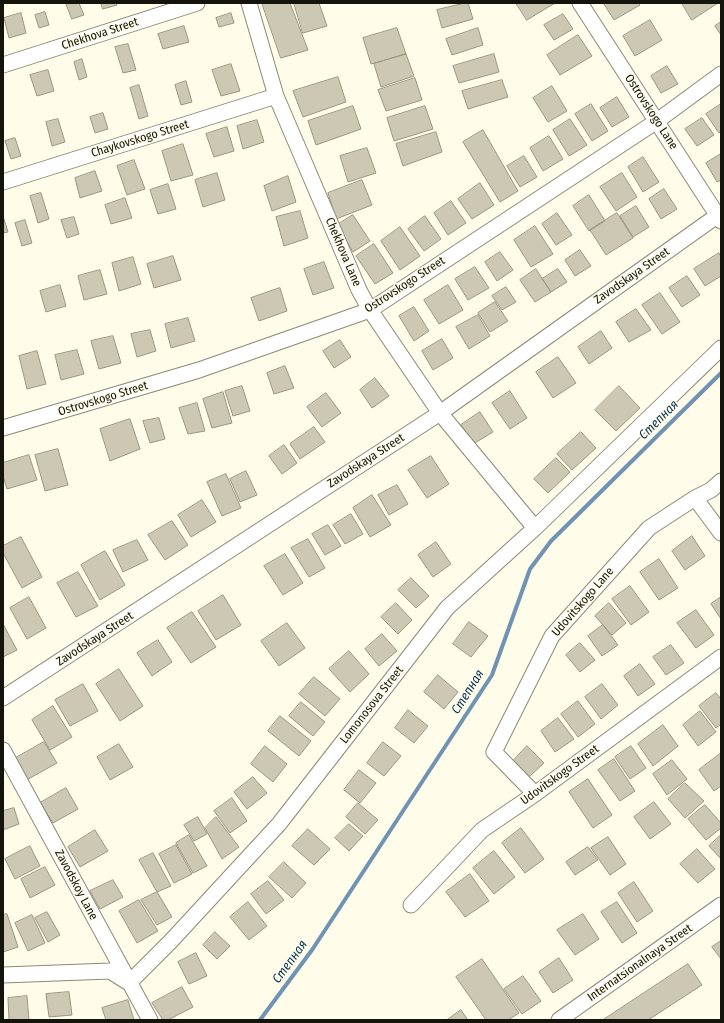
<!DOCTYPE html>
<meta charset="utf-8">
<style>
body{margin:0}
#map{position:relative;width:724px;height:1023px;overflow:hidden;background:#fffcea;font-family:"Fira Sans Condensed",sans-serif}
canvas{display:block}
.frame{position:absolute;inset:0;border:4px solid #15140c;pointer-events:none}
</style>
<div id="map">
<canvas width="724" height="1023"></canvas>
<div class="frame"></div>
</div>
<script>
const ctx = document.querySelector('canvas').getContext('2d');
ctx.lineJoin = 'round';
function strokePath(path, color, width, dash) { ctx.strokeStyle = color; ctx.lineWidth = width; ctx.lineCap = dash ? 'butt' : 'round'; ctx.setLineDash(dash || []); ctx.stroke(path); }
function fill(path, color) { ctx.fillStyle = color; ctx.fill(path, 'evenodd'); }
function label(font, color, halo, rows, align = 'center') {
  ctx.font = font + ' "Fira Sans Condensed",sans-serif'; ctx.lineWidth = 3; ctx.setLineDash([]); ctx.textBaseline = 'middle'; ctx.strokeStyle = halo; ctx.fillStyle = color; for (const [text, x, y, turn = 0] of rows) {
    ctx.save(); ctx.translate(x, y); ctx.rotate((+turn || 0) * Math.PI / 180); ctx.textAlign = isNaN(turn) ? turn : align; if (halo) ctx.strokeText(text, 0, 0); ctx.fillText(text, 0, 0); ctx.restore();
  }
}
strokePath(new Path2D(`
 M260,1020L312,950L492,675L530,569L551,541L721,373`), '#7193b3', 4);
const building = new Path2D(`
 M66,3H79L84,15L72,19Z
 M101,3H116L117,5L103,9Z
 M262,3H290L308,50L281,58Z
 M294,3H319L327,26L303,33Z
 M465,3H468L473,19L442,28L437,10Z
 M516,3H555L527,20Z
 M605,3H638L640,5L614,20L604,4Z
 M682,3H718L692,20Z
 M45,12L49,25L39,28L35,15Z
 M21,13L26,33L9,38L4,18Z
 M231,13L234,23L219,27L216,18Z
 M563,14L573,29L554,40L544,25Z
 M650,20L662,40L635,56L623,36Z
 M721,22V35L715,26Z
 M184,26L189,42L163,49L158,34Z
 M397,28L406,54L371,64L363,38Z
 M478,28L483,45L452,55L446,39Z
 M578,35L592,56L560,75L547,55Z
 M128,44L136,70L123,73L115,47Z
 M406,54L414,76L381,87L374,64Z
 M494,54L499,72L459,83L453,66Z
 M82,59L87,77L79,80L74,62Z
 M231,64L240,91L221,96L212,70Z
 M667,66L678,84L661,93L651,76Z
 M48,70L54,91L37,96L30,75Z
 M338,77L346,102L303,117L293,91Z
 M415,78L422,100L386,111L378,90Z
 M502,80L508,97L468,109L462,91Z
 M186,81L192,102L181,105L175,85Z
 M139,85L148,116L139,119L130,88Z
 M552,86L567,111L548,122L533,98Z
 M617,97L629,117L612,127L600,108Z
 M591,104L608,131L592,141L575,114Z
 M721,104V131L719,133L706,114Z
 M353,106L361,129L316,145L308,121Z
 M425,106L433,129L394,141L387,118Z
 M103,113L108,129L95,133L90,117Z
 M702,118L714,135L697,146L685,129Z
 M58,119L65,142L52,146L46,122Z
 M570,119L587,145L569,156L553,130Z
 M257,120L264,142L243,149L237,126Z
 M227,127L234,151L214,157L206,134Z
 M483,130L518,191L500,202L463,142Z
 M436,132L442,152L403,166L396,144Z
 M549,136L563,159L543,171L530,148Z
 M15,138L21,156L11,159L5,141Z
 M183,144L193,175L171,181L162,151Z
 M367,148L376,173L348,182L340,156Z
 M721,154V180L717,182L706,163Z
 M524,156L537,177L520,187L507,166Z
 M643,157L659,182L643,192L628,167Z
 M134,160L145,189L127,195L117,166Z
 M95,171L102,191L80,198L75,178Z
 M217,173L225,200L203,207L195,180Z
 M622,173L637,197L616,211L600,187Z
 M288,176L296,202L272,211L264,186Z
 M362,180L372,205L336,219L328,193Z
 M480,183L494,205L472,219L458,199Z
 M168,184L176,209L158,214L150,190Z
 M664,189L677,209L661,219L649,199Z
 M41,193L49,219L38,223L30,196Z
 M589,195L605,221L589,231L573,206Z
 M125,198L132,218L111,224L105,205Z
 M451,201L466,223L448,235L434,213Z
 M636,206L649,227L633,237L620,216Z
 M300,211L308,238L284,246L276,217Z
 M557,213L572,235L556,245L542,224Z
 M617,213L633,238L606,255L590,230Z
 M353,215L370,241L353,252L337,225Z
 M3,216L8,232L3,233Z
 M425,216L441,239L424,251L408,229Z
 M74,217L79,234L67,238L61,220Z
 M25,220L32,243L22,246L15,223Z
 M535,226L553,254L531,267L514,240Z
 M400,227L420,256L400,270L381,241Z
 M374,244L393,273L375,284L356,256Z
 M580,250L591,266L575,276L565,260Z
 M500,252L513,270L497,281L485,262Z
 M719,253L721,257V276L705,286L694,269Z
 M173,256L181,280L154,288L147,264Z
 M133,257L141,284L119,291L112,263Z
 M324,262L334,288L313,295L304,269Z
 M475,267L489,288L468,300L455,279Z
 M536,269L551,292L535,302L520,280Z
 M558,269L567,282L551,292L542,279Z
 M100,270L107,294L84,300L78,276Z
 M687,276L700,295L682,307L669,288Z
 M60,285L66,306L46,312L40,291Z
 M448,285L463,310L439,324L424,300Z
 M506,287L516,302L502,310L492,296Z
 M280,288L287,311L259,321L251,298Z
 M660,293L680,322L662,334L642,305Z
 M495,302L508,321L490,332L478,313Z
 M414,307L429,331L414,341L399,316Z
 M636,309L651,330L629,342L616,322Z
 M478,315L490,336L469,349L456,327Z
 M188,318L195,341L171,348L165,324Z
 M150,330L156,351L137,357L131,334Z
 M601,331L612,348L589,364L578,347Z
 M113,336L121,363L99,369L91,341Z
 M442,339L453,358L433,370L422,351Z
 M340,340L351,357L334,368L323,351Z
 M77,350L84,374L61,380L55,355Z
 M37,351L46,384L27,389L19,356Z
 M558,357L576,383L553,398L536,372Z
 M285,366L294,388L274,394L267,373Z
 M375,378L389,396L372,408L360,390Z
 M242,386L250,411L233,416L225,391Z
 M619,386L640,408L616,431L595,410Z
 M510,391L527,418L510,429L492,403Z
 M223,392L232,423L212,428L203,399Z
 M326,393L341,413L322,427L307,407Z
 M197,403L205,431L188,434L179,408Z
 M480,412L493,432L473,444L461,425Z
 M159,418L165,439L150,443L143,421Z
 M130,419L140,449L110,461L100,429Z
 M314,427L325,442L300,459L290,444Z
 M581,432L596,448L572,470L557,454Z
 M284,445L297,463L282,474L269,456Z
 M58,449L68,485L45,491L35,455Z
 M29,455L37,480L7,489L3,476V463Z
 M431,456L449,484L427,498L408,470Z
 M556,458L570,472L548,493L534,479Z
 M246,471L257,495L240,502L230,479Z
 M226,474L241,508L222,516L207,482Z
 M397,485L408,504L389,515L378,495Z
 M372,495L391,525L370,537L353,508Z
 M202,500L216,522L191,537L178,515Z
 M351,514L363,534L345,544L333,525Z
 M172,521L188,545L165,560L148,535Z
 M328,525L341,546L325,555L312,534Z
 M692,536L705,556L685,570L672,551Z
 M21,537L42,577L22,588L3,553V546Z
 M308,539L325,568L309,577L291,548Z
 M137,540L148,560L123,572L113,550Z
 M436,542L451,564L433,577L418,555Z
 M105,551L125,585L100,600L81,565Z
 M285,554L303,583L283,595L264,566Z
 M659,559L678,588L659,600L640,572Z
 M78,572L98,606L76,617L57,583Z
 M411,578L429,596L416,608L398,590Z
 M630,586L649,612L631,625L612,599Z
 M223,595L241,625L216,640L198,611Z
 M29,597L46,628L27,639L10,608Z
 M721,597V619L711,604Z
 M396,603L412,620L398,634L381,617Z
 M609,603L626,623L612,635L595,616Z
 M696,610L714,635L696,648L677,623Z
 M192,612L216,647L191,663L167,628Z
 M469,622L488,636L471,657L453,644Z
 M287,623L305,648L279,666L261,641Z
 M3,624L17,650L3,657Z
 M603,625L618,645L602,656L588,636Z
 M382,634L397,651L379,666L365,649Z
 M158,640L172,662L152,676L137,653Z
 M580,643L595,660L580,672L566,655Z
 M671,645L684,663L666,675L653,657Z
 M349,651L369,674L350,692L329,669Z
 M640,664L655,684L638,696L624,676Z
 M119,669L143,706L120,721L96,684Z
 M438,675L458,692L444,709L424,692Z
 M314,677L340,699L325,716L299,694Z
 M83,684L98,711L70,726L55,700Z
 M602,684L618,705L601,719L585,697Z
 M716,693L721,699V724L716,728L699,706Z
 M578,701L595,724L578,737L561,714Z
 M301,702L325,722L313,736L289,716Z
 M53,706L72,737L50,750L32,720Z
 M408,710L428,726L414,743L395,728Z
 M700,711L716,732L698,746L683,725Z
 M280,716L311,741L299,756L268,731Z
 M558,718L574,739L555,752L541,731Z
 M663,725L678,746L653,766L638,744Z
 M44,742L57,763L23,782L12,760Z
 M383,742L401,756L384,776L367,763Z
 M119,744L133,767L110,780L97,757Z
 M265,746L287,764L273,782L251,764Z
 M527,746L544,763L529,777L513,761Z
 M631,746L646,768L630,779L615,757Z
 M721,753V786L714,791L699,770Z
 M614,759L635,791L620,801L598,770Z
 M672,760L687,779L667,795L653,774Z
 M359,770L376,783L360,803L344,790Z
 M253,777L267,793L247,809L234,792Z
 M588,779L612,815L593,828L569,792Z
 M685,783L704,801L685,818L668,799Z
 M66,788L78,809L53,823L40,803Z
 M232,798L247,821L230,833L214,811Z
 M654,802L671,824L650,839L634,817Z
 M358,803L378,820L365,834L346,817Z
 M705,805L721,823V828L706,840L688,819Z
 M14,808L19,824L3,830V811Z
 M198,817L207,834L194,841L184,825Z
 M216,817L239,847L222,859L205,828Z
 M349,824L363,836L349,851L335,838Z
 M521,828L544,859L525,873L502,843Z
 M308,829L330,849L314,865L292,846Z
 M95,830L108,851L80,867L68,847Z
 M189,835L207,866L193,873L176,843Z
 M721,835V859L709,846Z
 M608,837L626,864L610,875L591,848Z
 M176,845L192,874L174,883L159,854Z
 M30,846L40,866L15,879L5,859Z
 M588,847L598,860L575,875L566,862Z
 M697,849L715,869L698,883L680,864Z
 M494,851L515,877L494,894L473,868Z
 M153,853L171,886L157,892L139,860Z
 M284,862L306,883L292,898L269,877Z
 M45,867L55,885L30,898L21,879Z
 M470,874L489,901L465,917L446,892Z
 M113,880L123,897L100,909L90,891Z
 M268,881L284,900L266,914L251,894Z
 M634,882L653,911L637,922L618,893Z
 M157,892L172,917L157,925L141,900Z
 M139,900L158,931L137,943L119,911Z
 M248,902L267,926L249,940L230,917Z
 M617,902L637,933L622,943L601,912Z
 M47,912L60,935L48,942L35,918Z
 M7,914L18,947L3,952V915Z
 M583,914L599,939L575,955L557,930Z
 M32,915L45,943L28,951L15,923Z
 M215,932L230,946L217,959L203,945Z
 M721,941V959L712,947Z
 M196,953L207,976L189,984L178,962Z
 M559,958L573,980L553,993L539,972Z
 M482,959L519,1013L508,1020H486L456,977Z
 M688,964L702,985L648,1020H603Z
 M523,976L541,1001L522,1014L504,989Z
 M182,987L193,1007L168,1020H163L152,1003Z
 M69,992L72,1015L49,1017L46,994Z
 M27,996L29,1020H9L8,998Z
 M128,1000L134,1020H106L102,1008Z
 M461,1010L468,1020H447Z`);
fill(building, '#ccc8b3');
strokePath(building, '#999681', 1);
const minor = new Path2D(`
 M249,3L276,96L359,290L370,310L440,413L535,528
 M580,3L721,221
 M3,65L197,3
 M3,182L276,96
 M3,428L199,370L370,310L657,121L721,74
 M695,498L721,533
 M3,698L440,413L721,213
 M3,750L150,1020
 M535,794L494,752L552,636L649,528L695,498L711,490L721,481
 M411,905L482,830L535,794L721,657
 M3,975L110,971L129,983L171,941L279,824L447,608L535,528L721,348
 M559,1020L721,905`);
strokePath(minor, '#8d8975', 17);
strokePath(minor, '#fff', 15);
label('12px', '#15140c', '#fffcea', [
 ["Chekhova Street",100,34,-18],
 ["Ostrovskogo Lane",651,112,57],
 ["Chaykovskogo Street",140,139,-17],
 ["Chekhova Lane",343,252,67],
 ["Zavodskaya Street",632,276,-35],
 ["Ostrovskogo Street",405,285,-33],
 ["Ostrovskogo Street",103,399,-17],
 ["Zavodskaya Street",366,461,-33],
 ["Udovitskogo Lane",583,602,-49],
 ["Zavodskaya Street",95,639,-33],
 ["Lomonosova Street",372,705,-52],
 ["Udovitskogo Street",560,775,-36],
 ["Zavodskoy Lane",76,885,62],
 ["Internatsionalnaya Street",640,963,-35]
]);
label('italic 13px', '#043258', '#fffcea', [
 ["Степная",659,420,-45],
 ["Степная",468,692,-58],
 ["Степная",290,962,-54]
]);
</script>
